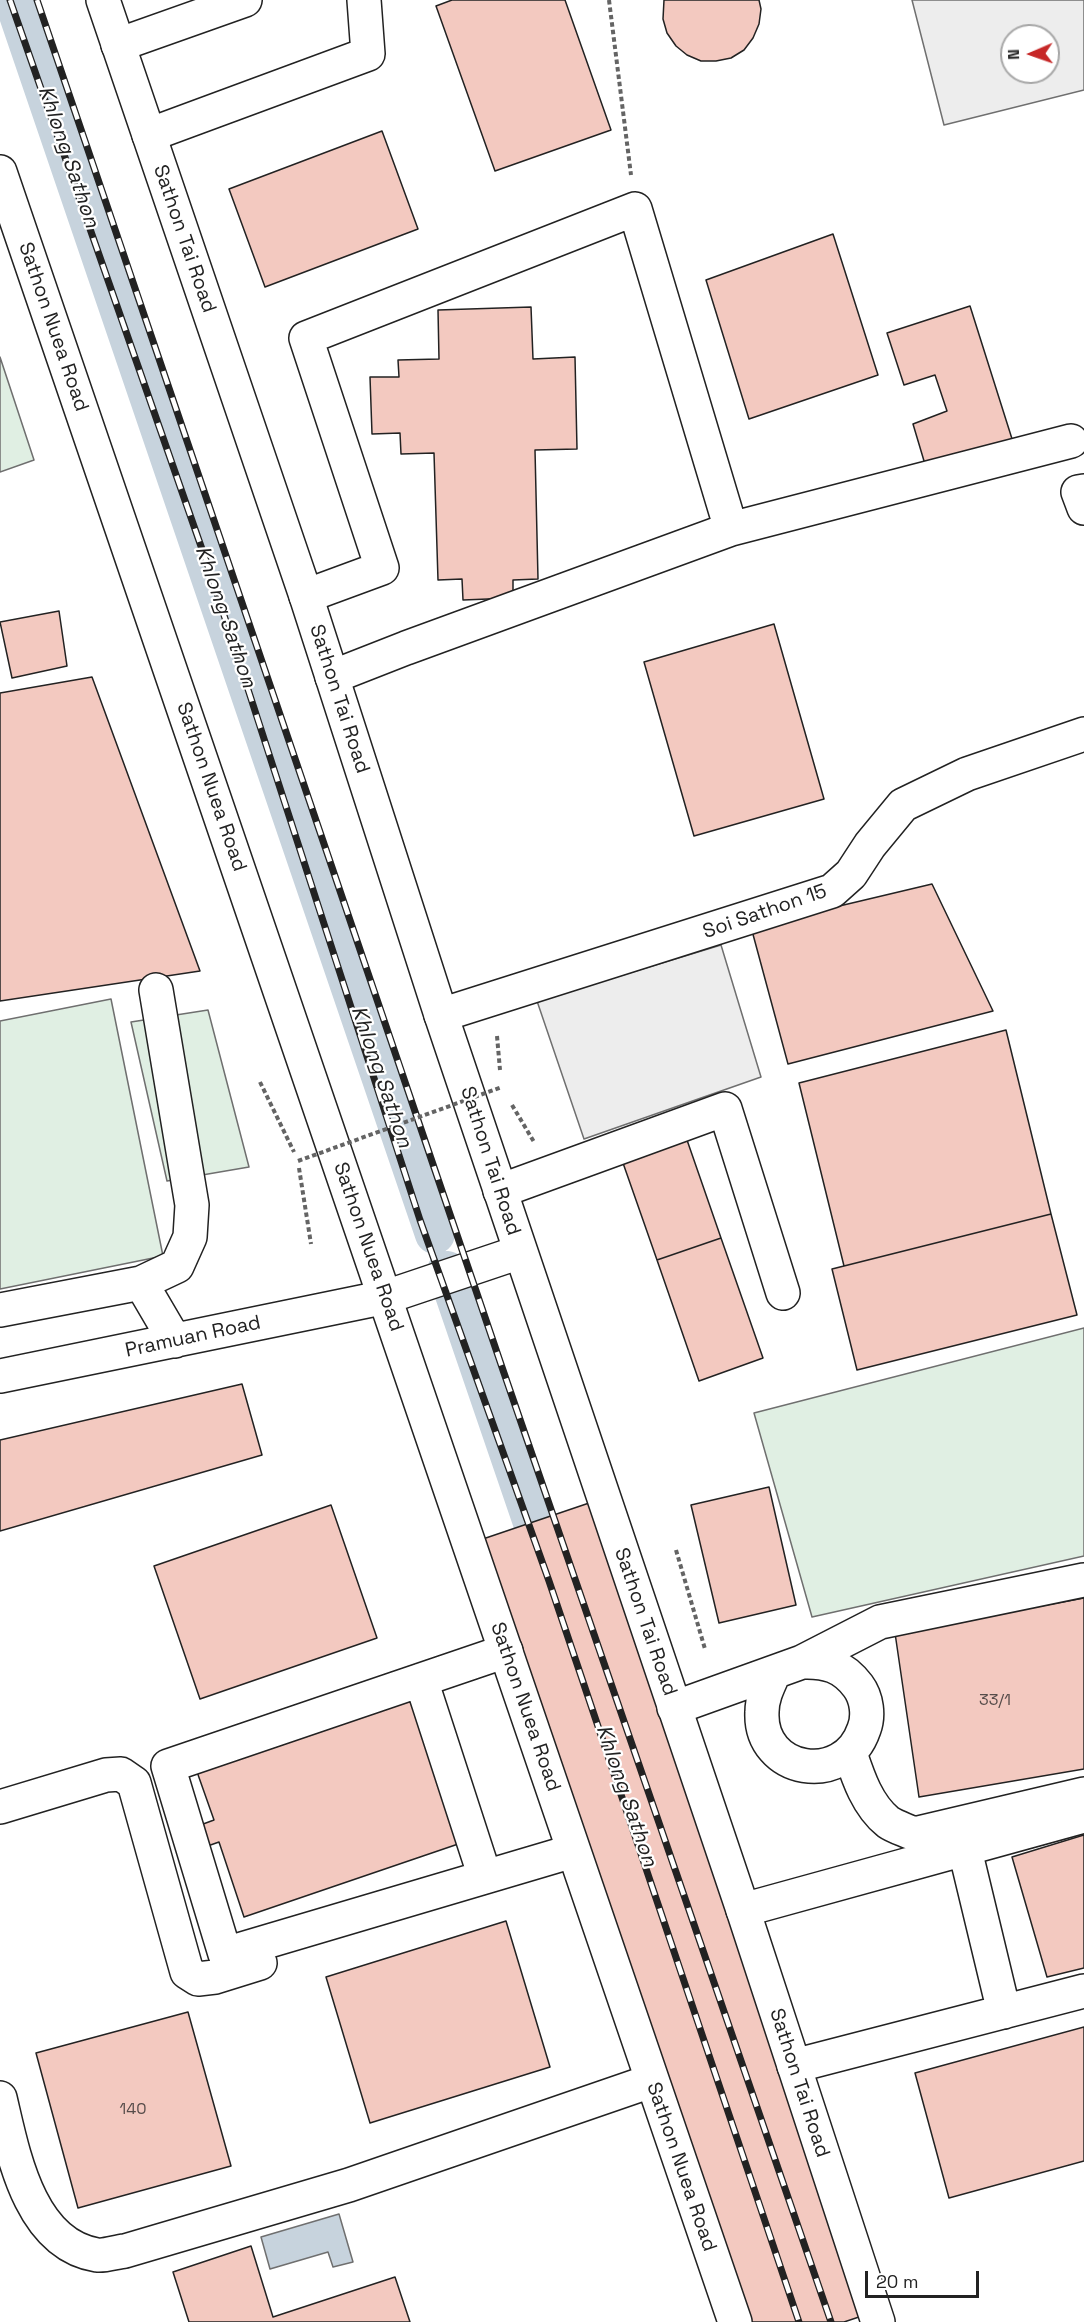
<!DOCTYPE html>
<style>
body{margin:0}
#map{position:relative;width:1084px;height:2322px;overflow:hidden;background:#fff;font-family:"Space Grotesk",sans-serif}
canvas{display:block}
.north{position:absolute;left:1000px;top:24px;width:60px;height:60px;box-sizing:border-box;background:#fff;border:2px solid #a7a7a7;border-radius:50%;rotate:268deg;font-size:16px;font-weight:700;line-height:24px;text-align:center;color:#222}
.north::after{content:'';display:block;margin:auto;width:21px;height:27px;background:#c62828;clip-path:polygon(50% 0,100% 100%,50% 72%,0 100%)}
.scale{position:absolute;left:865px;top:2271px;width:114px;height:27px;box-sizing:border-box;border:3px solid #222;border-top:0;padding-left:8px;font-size:18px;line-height:21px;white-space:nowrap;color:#222;-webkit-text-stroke:4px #fff;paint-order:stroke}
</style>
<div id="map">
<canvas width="1084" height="2322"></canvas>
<div class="north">N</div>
<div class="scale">20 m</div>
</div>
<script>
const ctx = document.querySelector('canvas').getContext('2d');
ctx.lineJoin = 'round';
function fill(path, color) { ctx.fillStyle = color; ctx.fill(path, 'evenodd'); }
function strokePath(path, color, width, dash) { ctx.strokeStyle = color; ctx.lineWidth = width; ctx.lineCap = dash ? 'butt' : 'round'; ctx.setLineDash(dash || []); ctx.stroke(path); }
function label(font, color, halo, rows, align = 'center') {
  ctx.font = font + ' "Space Grotesk",sans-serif'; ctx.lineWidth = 4.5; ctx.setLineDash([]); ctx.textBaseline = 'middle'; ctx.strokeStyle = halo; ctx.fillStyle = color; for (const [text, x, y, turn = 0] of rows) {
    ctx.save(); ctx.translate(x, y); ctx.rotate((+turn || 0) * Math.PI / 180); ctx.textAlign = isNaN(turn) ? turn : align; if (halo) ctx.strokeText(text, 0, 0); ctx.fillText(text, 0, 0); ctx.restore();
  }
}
const green = new Path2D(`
 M0,357L34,460L0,472Z
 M111,999L163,1256L0,1289V1021Z
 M208,1010L249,1167L167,1181L131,1022Z
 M1084,1328V1556L812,1617L754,1413Z`);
fill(green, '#e0efe3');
strokePath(green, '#6f6f6f', 1.5);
const parking = new Path2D(`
 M912,0H1084V90L944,125ZM1012,36H1048V72H1012Z
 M721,945L761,1077L584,1139L537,1001Z`);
fill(parking, '#ededed');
strokePath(parking, '#6f6f6f', 1.5);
const water = new Path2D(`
 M339,2214L353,2262L333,2267L328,2252L270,2269L261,2237Z`);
fill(water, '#c7d3dd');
strokePath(water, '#6f6f6f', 1.5);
strokePath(new Path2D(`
 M14,0L435,1234
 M447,1271L551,1575`), '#c7d3dd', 40);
const building = new Path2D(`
 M452,0H565L611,130L495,171L436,6Z
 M664,0H759L761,9L759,24L753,38L744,50L731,58L716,61H701L687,55L676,46L667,33L663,19Z
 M382,131L418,229L265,287L229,189Z
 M833,234L878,375L749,419L706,280Z
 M970,306L1013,442L927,471L913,424L947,411L935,375L904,385L887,333Z
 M531,307L533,359L575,357L577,449L535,450L538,579L513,580V598L463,600L462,579L438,580L434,453L401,454L400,433L372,434L370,377H399L398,360L439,359L438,310Z
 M59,611L67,666L12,678L0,622Z
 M774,624L824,799L694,836L644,662Z
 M92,677L200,971L0,1001V693Z
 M932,884L993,1011L788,1064L751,927Z
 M1006,1030L1051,1214L844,1266L799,1083Z
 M687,1140L721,1238L657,1260L623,1163Z
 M1051,1214L1077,1315L857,1370L832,1269Z
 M721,1238L763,1358L699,1381L657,1260Z
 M242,1384L262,1455L0,1531V1440Z
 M769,1487L796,1605L719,1623L691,1505Z
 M595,1501L871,2313L844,2322H745L474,1542Z
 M331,1505L377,1638L200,1699L154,1566Z
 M1084,1598V1769L919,1797L895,1633Z
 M417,1693L467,1841L244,1917L219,1842L202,1848L195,1827L214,1820L196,1769Z
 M1084,1835V1968L1047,1977L1012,1857Z
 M506,1921L550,2067L370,2123L326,1977Z
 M188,2012L231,2166L78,2208L36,2053Z
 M1084,2027V2161L949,2198L915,2073Z
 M251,2246L273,2317L395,2277L410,2322H189L173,2272Z`);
fill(building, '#f3c9c0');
strokePath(building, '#222', 1.5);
const minor = new Path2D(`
 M118,45L245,0
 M149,135L368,54L364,0
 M1084,491L1078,492L1084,508
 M306,596L382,568L306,338L635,209L731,529
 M332,677L406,648L731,529L1071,441
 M441,1015L832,891L851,874L870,845L903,805L967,774L1084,734
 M500,1191L725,1109L783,1293
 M141,1283L175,1341
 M0,1310L141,1283L177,1266L190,1237L192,1205L156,990
 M0,1376L386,1297
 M506,1651L168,1766L225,1954L573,1851
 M774,1673C768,1686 762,1698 762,1712C759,1773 844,1788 864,1729C869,1716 867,1698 858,1686C843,1666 826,1661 802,1662
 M421,1680L485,1877
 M674,1708L802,1662L880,1622L1084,1580
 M850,1753C858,1777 867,1805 888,1822C895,1827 906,1830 914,1834L1084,1794
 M0,1807L106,1775L121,1774L134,1783L187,1972L198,1979L215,1977L260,1963
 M965,1850L1004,2012
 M743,1910L1084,1816
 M794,2066L1084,1991
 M0,2098C13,2153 29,2244 97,2255C105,2256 116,2252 125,2251L349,2185L651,2081`);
const major = new Path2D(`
 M103,0L306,596L441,1015L743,1910L878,2322
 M0,172L735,2322
 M386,1297L520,1252`);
strokePath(minor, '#222', 36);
strokePath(major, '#222', 36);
strokePath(new Path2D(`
 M609,0L631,175
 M497,1036L500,1070
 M260,1082L294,1152
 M512,1105L534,1142
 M299,1168L311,1244
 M676,1550L705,1649`), '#646464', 4, [4.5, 3]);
strokePath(minor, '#fff', 33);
strokePath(major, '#fff', 33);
const rail = new Path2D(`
 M10,0L210,572L420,1220L549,1581L799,2322
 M37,0L504,1373L831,2322`);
strokePath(rail, '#222', 7);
strokePath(rail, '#fff', 4.5, [14]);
strokePath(new Path2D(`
 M298,1161L502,1087`), '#646464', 4, [4.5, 3]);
label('16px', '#564c4a', null, [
 ["33/1",995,1701],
 ["140",133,2110]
]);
label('20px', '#222', '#fff', [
 ["Sathon Tai Road",184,239,71],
 ["Sathon Nuea Road",53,327,71],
 ["Sathon Tai Road",339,699,72],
 ["Sathon Nuea Road",211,787,71],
 ["Soi Sathon 15",765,912,-19],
 ["Sathon Tai Road",490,1161,72],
 ["Sathon Nuea Road",368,1247,71],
 ["Pramuan Road",193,1337,-12],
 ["Sathon Tai Road",645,1622,71],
 ["Sathon Nuea Road",525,1707,71],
 ["Sathon Tai Road",799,2083,72],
 ["Sathon Nuea Road",681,2167,71]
]);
label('italic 21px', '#222', '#fff', [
 ["Khlong Sathon",68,157,71],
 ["Khlong Sathon",225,617,71],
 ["Khlong Sathon",381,1077,71],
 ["Khlong Sathon",626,1796,71]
]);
</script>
